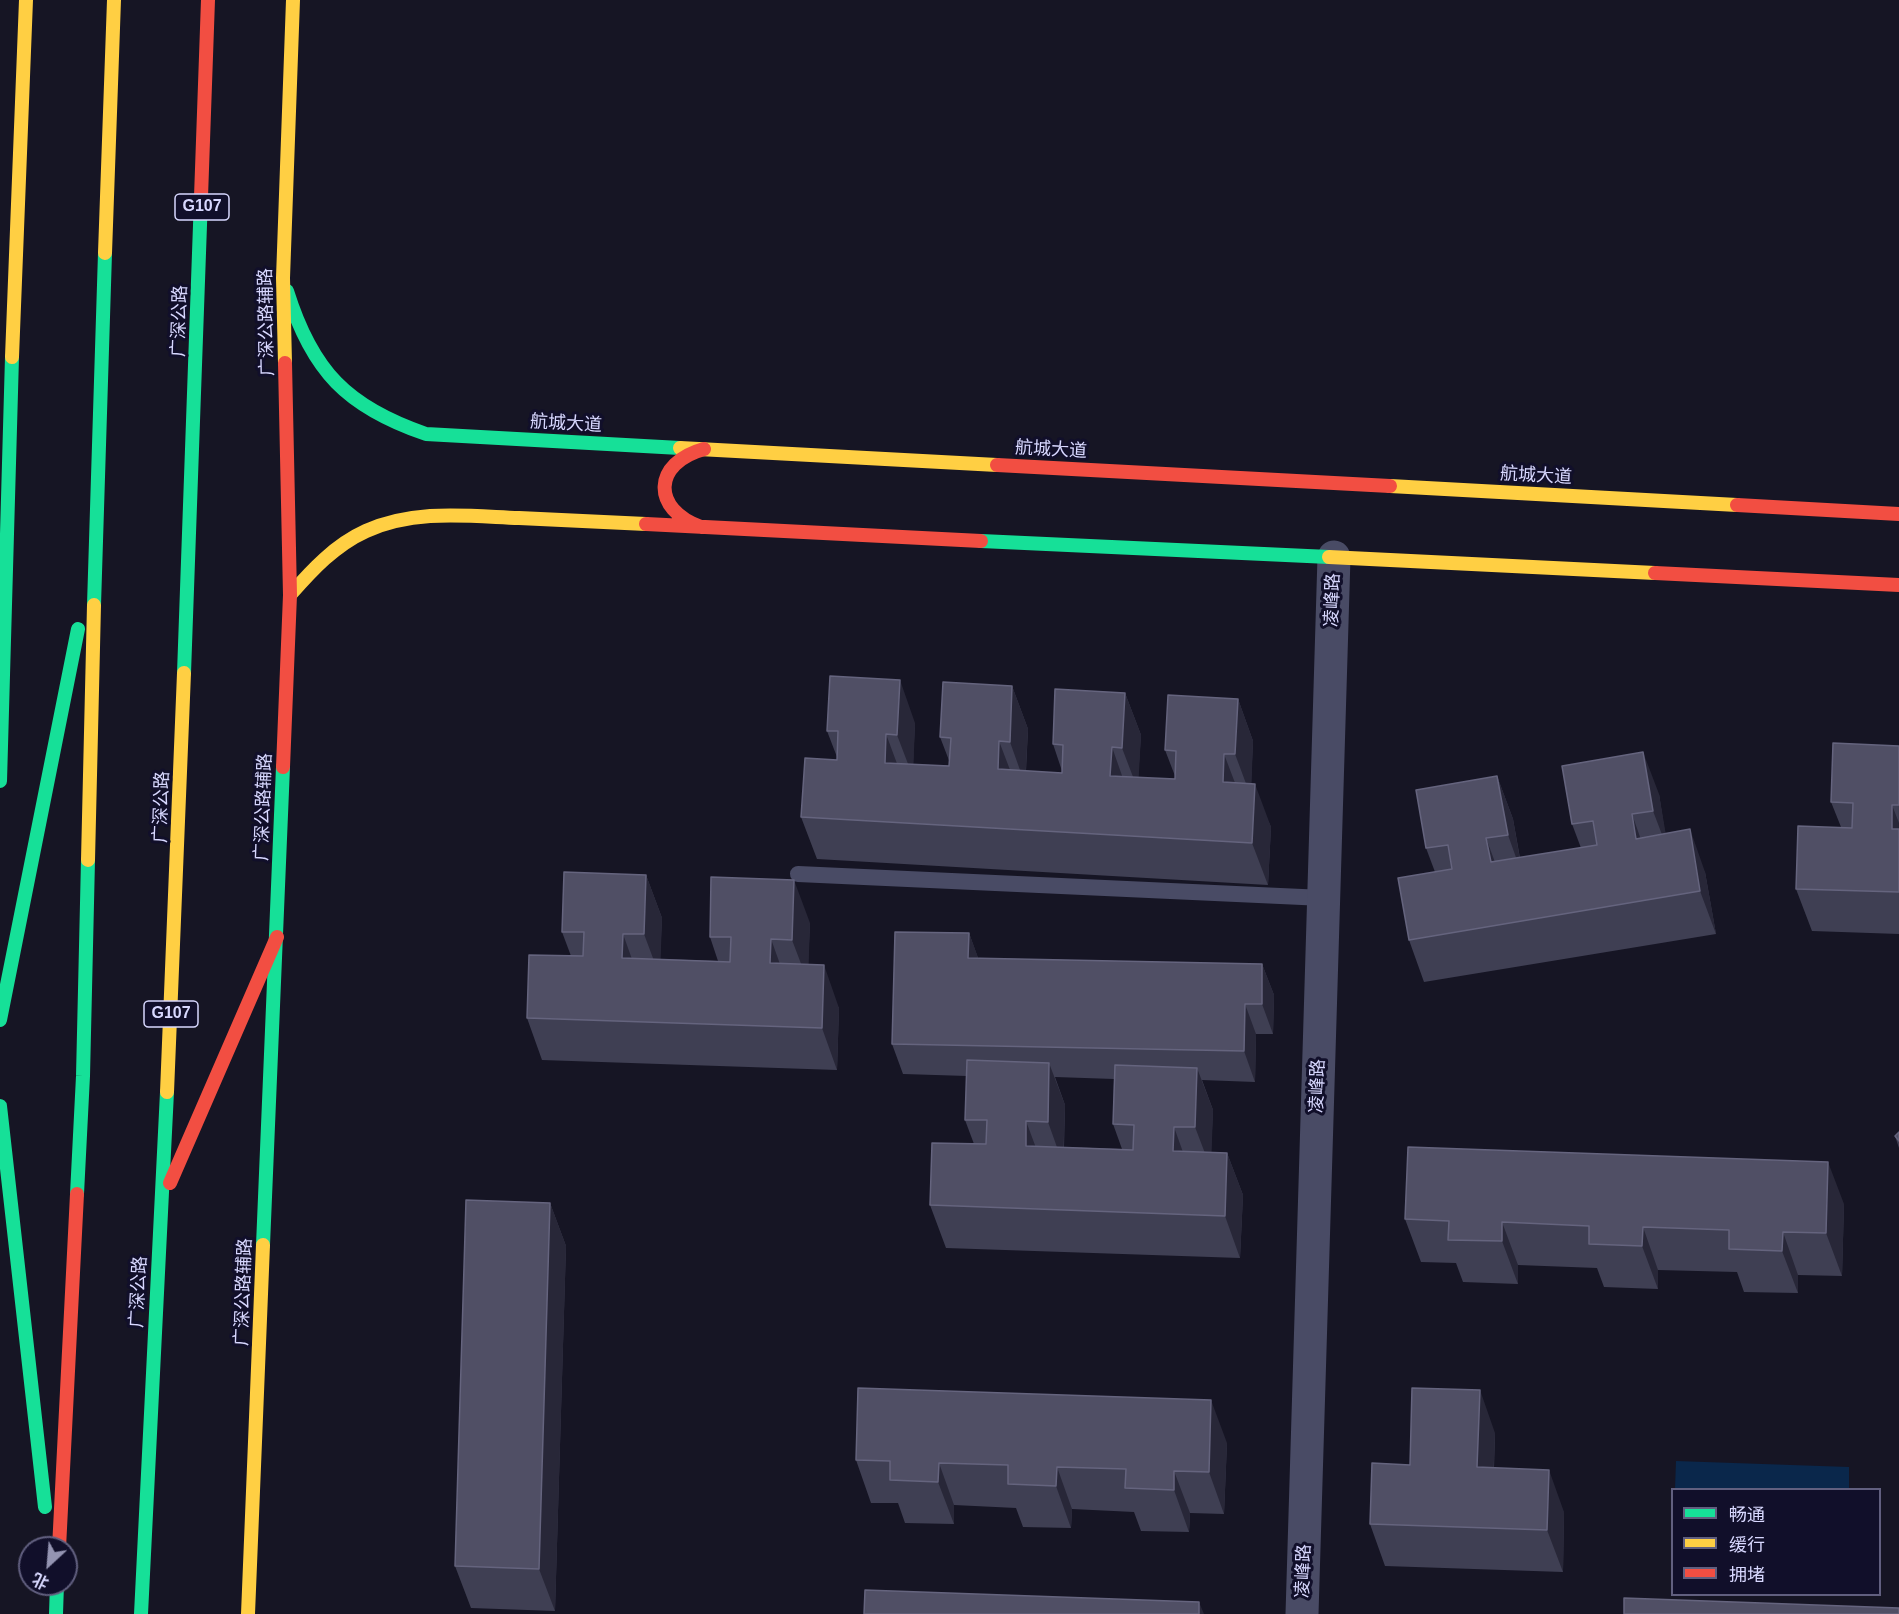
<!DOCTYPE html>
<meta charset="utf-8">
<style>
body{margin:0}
#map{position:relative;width:1899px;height:1614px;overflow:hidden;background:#161524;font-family:Helvetica,"Noto Sans SC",sans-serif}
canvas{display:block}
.legend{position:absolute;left:1671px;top:1488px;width:210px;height:108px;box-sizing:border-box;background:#110f2a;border:2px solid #615f7f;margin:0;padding:8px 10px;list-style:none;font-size:18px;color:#d8d8ff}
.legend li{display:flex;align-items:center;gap:12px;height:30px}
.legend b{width:30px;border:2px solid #615f7f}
.north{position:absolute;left:18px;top:1536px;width:60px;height:60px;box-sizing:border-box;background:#110f2a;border:2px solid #615f7f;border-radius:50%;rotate:206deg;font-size:16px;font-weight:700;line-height:24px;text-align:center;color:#d8d8ff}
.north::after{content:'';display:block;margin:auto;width:21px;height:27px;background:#9494b2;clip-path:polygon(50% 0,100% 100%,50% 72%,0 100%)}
</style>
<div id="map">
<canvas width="1899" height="1614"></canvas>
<ul class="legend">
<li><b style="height:8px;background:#16e098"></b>畅通</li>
<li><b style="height:8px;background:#ffcf43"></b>缓行</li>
<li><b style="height:8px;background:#f24e42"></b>拥堵</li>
</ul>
<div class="north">北</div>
</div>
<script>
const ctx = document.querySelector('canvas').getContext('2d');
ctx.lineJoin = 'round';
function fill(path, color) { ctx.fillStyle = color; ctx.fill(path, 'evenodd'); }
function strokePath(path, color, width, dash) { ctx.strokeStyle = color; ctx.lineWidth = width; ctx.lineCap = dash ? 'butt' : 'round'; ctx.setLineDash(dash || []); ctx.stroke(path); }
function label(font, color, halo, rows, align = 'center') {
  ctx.font = font + ' Helvetica,"Noto Sans SC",sans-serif'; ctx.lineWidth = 6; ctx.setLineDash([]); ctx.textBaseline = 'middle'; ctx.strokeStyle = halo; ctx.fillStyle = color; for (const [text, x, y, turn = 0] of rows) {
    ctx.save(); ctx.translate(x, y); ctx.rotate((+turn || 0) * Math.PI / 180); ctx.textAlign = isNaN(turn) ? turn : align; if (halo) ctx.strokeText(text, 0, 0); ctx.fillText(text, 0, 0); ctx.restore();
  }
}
fill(new Path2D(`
 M1676,1461L1849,1467V1489H1675Z`), '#0a274b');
strokePath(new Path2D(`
 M798,874L1324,898`), '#494b65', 16);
strokePath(new Path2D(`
 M1302,1614L1334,557`), '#494b65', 33);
strokePath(new Path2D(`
 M287,291C312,371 347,407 426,434L680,448
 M981,541L1329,557
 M94,605L105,253
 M184,673L201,197
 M0,781L12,357
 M0,1020L78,629
 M0,1106L45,1507
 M77,1194L83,1076L88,860
 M263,1245L283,767
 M56,1614L57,1584
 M141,1614L167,1092`), '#16e098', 14);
strokePath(new Path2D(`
 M105,253L114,0
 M12,357L26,0
 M285,363L283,278L293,0
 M680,448L997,465
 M1390,486L1737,505
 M1329,557L1655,573
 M290,595C312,570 335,545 366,531C415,509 467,516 519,518C561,520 604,522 646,524
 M88,860L94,605
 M167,1092L184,673
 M248,1614L263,1245`), '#ffcf43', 14);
strokePath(new Path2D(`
 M201,197L208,0
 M997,465L1390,486
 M1737,505L1899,514
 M646,524L981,541
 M701,527C651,509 653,463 704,449
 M1655,573L1899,585
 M283,767L290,595L285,363
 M170,1183L277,937
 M59,1548L77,1194`), '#f24e42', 14);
fill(new Path2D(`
 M1012,686L1028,729L1026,771L1062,773V771L1053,744L1125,693L1141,735L1138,778L1175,779V776L1165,750L1238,699L1253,741L1251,784L1271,827L1268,885L817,859L801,817L837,760V757L827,731L915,723L913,764L949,766L950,763L940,737Z
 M1899,746V934L1812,931L1796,889L1841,827L1831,802Z
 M1497,776L1513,819L1520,858L1581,848L1572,824L1659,794L1665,833L1705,872L1716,934L1424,982L1409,940L1435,872L1426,848Z
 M646,875L662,918L660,959L718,961L710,937L810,923L808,965L839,1008L837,1070L542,1060L527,1018L571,956L562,932Z
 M969,933L978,958L1262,964L1274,995L1273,1034H1256L1255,1082L1202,1080L1213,1110L1211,1152L1227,1153L1243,1195L1240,1258L946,1248L930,1205L974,1144L965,1120L967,1076L903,1074L892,1044ZM1055,1077L1114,1079L1113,1124L1122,1149L1064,1147L1065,1105Z
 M1899,1132V1148L1895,1136Z
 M550,1203L566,1246L555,1611L471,1608L455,1566Z
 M1844,1204L1842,1276L1798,1275V1293L1744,1292L1737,1272L1658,1270V1289L1604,1287L1597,1268L1518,1265V1284L1463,1282L1456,1263L1421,1262L1405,1219Z
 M1495,1433L1494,1468L1564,1512L1563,1572L1385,1566L1370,1524L1410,1465Z
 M1227,1443L1224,1514L1190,1513L1189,1532L1141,1531L1134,1512L1072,1509L1071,1528L1023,1527L1016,1508L954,1505V1524L905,1523L898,1503H871L856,1460Z`), '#3f3f53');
fill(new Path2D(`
 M900,680L915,723L913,777L897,735Z
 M1012,686L1028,729L1025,784L1010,742Z
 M1125,693L1141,735L1138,790L1122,748Z
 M1238,699L1253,741L1251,797L1235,754Z
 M886,734L902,777L885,763Z
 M999,741L1015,783L998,769Z
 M1112,747L1127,790L1110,776Z
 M1643,752L1659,794L1669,853L1653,811Z
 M1224,754L1240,796L1223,782Z
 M1497,776L1513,819L1523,877L1508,835Z
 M1255,784L1271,827L1268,885L1252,843Z
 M1892,805L1899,823V850L1892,829Z
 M1632,814L1647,857L1636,839Z
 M1690,829L1705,872L1716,934L1700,891Z
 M1486,838L1502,881L1491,862Z
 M646,875L662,918L660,977L644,934Z
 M794,880L810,923L808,982L792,940Z
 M969,933L980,963L968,958Z
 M623,934L638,976L622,958Z
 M771,939L786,981L770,963Z
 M1262,964L1274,995L1273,1034L1262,1004Z
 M824,965L839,1008L837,1070L822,1028Z
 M1245,1004L1256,1034L1255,1082L1244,1051Z
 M1049,1063L1065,1105L1063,1164L1048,1122Z
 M1197,1068L1213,1110L1211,1169L1195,1127Z
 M1026,1121L1042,1164L1026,1146Z
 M1174,1127L1189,1169L1173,1151Z
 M1227,1153L1243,1195L1240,1258L1225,1216Z
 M1828,1162L1844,1204L1842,1276L1826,1233Z
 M550,1203L566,1246L555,1611L539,1569Z
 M1502,1222L1518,1265V1284L1502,1241Z
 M1643,1227L1658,1270V1289L1642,1246Z
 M1783,1232L1798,1275V1293L1782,1251Z
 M1480,1390L1495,1433L1492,1510L1477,1467Z
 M1211,1400L1227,1443L1224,1514L1209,1472Z
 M939,1463L954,1505V1524L938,1482Z
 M1057,1467L1072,1509L1071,1528L1056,1486Z
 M1549,1470L1564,1512L1563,1572L1547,1530Z
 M1174,1471L1190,1513L1189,1532L1174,1490Z
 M1199,1602L1204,1614H1199Z`), '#282738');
const building = new Path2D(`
 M830,676L900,680L897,735L886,734L885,763L949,766L951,738L940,737L943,682L1012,686L1010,742L999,741L998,769L1062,773L1063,745L1053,744L1055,689L1125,693L1122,748L1112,747L1110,776L1175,779L1176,751L1165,750L1168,695L1238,699L1235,754H1224L1223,782L1255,784L1252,843L801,817L805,758L837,760L838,731H827Z
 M1833,743L1899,746V805H1892V829H1899V892L1796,889L1798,826L1852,828L1853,803L1831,802Z
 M1643,752L1653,811L1632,814L1636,839L1690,829L1700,891L1409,940L1398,878L1452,869L1448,845L1426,848L1416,790L1497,776L1508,835L1486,838L1491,862L1597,845L1593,821L1572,824L1562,766Z
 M564,872L646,875L644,934H623L622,958L730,962L731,937H710L711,877L794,880L792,940L771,939L770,963L824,965L822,1028L527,1018L529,955L583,956L584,932H562Z
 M895,932L969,933L968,958L1262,964V1004H1245L1244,1051L892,1044Z
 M967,1060L1049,1063L1048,1122L1026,1121V1146L1133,1150L1134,1125L1113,1124L1115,1065L1197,1068L1195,1127H1174L1173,1151L1227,1153L1225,1216L930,1205L932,1143L986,1144L987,1120H965Z
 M1899,1132V1141L1895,1136Z
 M1408,1147L1828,1162L1826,1233L1783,1232L1782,1251L1729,1249V1230L1643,1227L1642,1246L1589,1244V1226L1502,1222V1241L1448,1240L1449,1221L1405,1219Z
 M466,1200L550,1203L539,1569L455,1566Z
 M858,1388L1211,1400L1209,1472L1174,1471V1490L1125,1488L1126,1469L1057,1467L1056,1486L1008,1484V1465L939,1463L938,1482L890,1480V1461L856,1460Z
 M1412,1388L1480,1390L1477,1467L1549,1470L1547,1530L1370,1524L1372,1463L1410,1465Z
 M865,1590L1199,1602V1614H864Z
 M1624,1598L1899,1608V1614H1624Z`);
fill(building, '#504f65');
strokePath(building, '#65647e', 1.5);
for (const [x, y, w] of [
 [202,207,54],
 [171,1014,54]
]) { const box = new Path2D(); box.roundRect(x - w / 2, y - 13, w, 26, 4.5); ctx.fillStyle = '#110f2a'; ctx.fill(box); strokePath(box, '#d8d8ff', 1.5); }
label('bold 16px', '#d8d8ff', null, [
 ["G107",202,207],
 ["G107",171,1014]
]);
label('18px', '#d8d8ff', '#110f2a', [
 ["广深公路",180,321,-88],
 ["广深公路辅路",267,322,-91],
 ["航城大道",566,424,3],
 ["航城大道",1051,450,3],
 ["航城大道",1536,476,3],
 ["凌峰路",1333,600,-88],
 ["广深公路",162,807,-88],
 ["广深公路辅路",264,807,-88],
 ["凌峰路",1318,1086,-88],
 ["广深公路",139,1292,-87],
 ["广深公路辅路",244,1292,-88],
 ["凌峰路",1304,1571,-88]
]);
</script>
